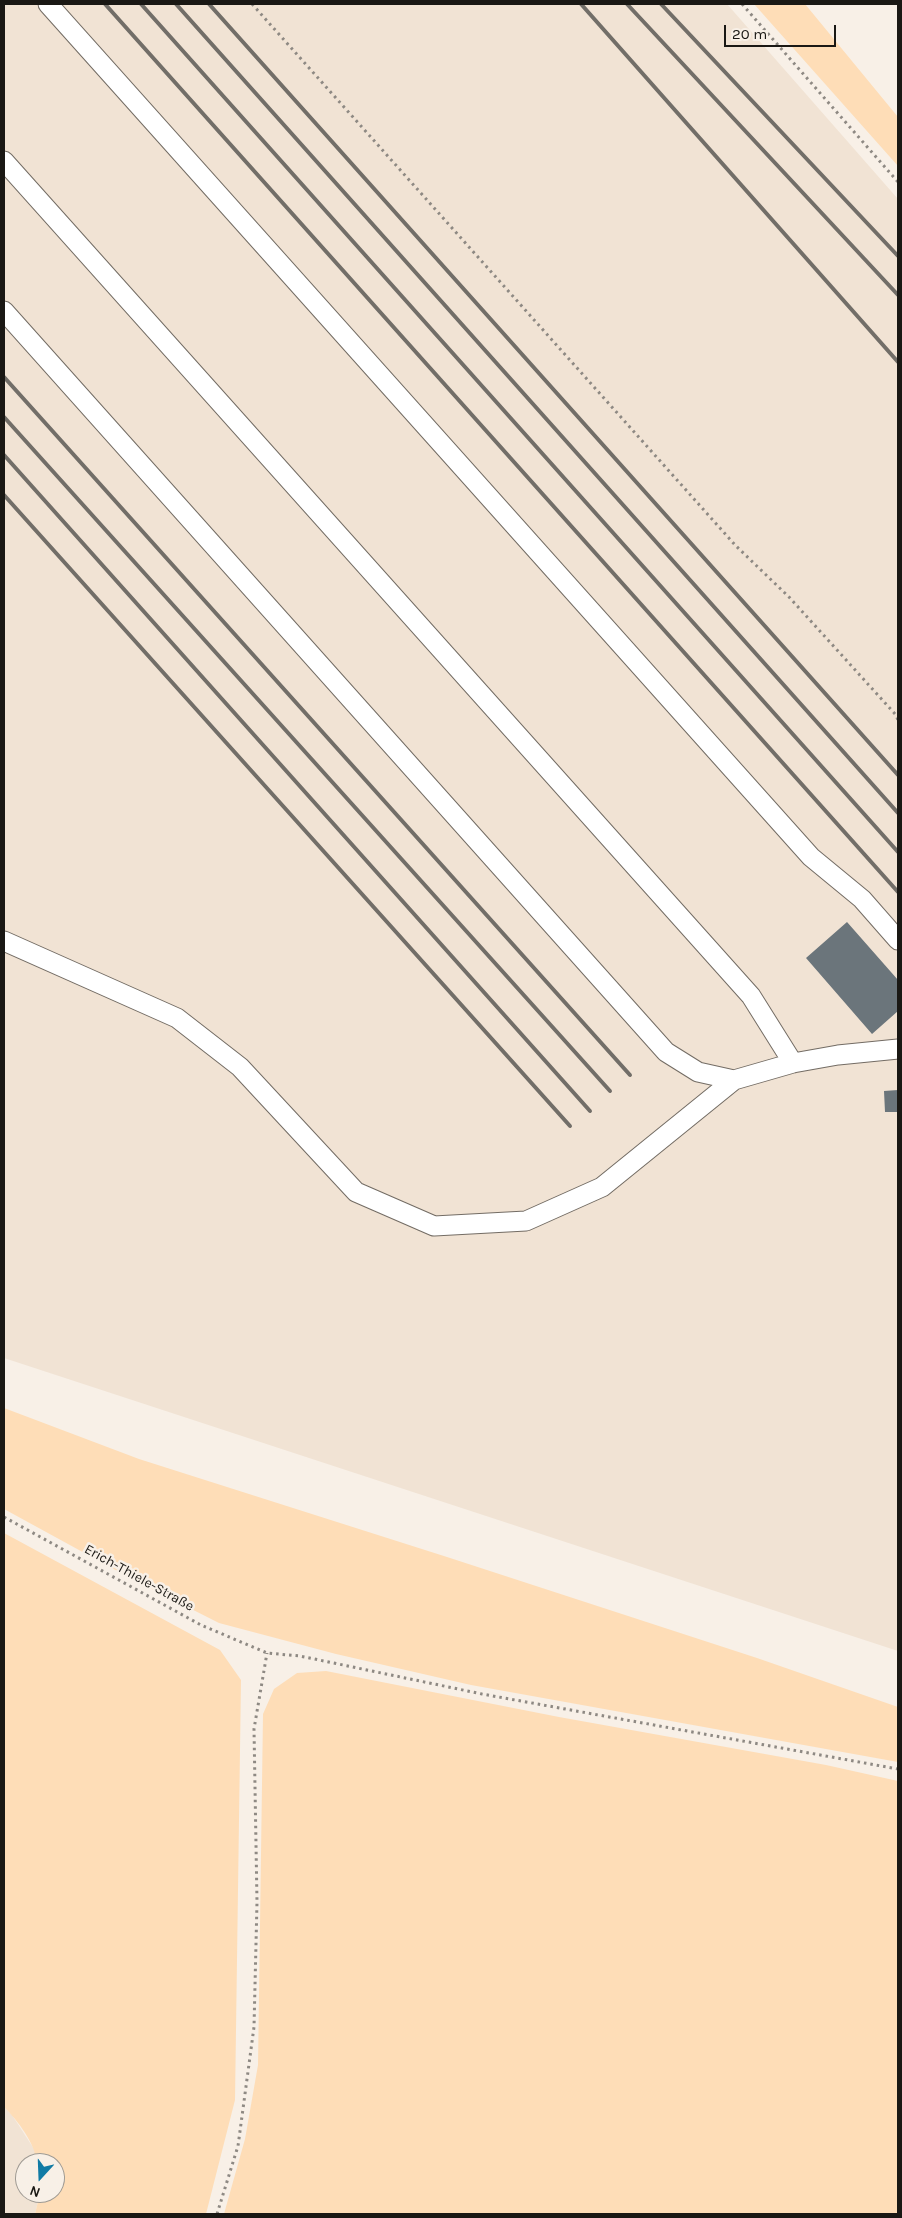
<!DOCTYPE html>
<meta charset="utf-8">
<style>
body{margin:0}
#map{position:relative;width:902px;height:2218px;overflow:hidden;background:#f8f0e7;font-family:Karla,sans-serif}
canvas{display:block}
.frame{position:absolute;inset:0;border:5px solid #1a1814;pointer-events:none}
.north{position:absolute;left:15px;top:2153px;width:50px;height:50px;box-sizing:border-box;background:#f8f0e7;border:1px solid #9f9a93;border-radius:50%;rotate:200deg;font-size:14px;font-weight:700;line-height:20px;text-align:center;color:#1a1814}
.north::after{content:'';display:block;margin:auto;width:18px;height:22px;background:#117ba5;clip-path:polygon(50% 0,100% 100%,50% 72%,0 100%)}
.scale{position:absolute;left:724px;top:25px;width:112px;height:22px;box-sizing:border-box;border:2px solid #1a1814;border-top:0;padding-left:6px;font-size:15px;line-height:18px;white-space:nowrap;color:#1a1814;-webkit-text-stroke:4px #f8f0e7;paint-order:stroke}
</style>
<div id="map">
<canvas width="902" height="2218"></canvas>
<div class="frame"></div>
<div class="north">N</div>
<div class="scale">20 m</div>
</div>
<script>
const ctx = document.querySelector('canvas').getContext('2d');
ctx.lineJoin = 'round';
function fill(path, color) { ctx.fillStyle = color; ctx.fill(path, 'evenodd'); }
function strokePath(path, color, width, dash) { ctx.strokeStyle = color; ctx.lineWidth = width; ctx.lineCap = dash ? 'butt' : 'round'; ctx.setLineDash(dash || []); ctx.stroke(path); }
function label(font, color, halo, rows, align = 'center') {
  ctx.font = font + ' Karla,sans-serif'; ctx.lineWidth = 5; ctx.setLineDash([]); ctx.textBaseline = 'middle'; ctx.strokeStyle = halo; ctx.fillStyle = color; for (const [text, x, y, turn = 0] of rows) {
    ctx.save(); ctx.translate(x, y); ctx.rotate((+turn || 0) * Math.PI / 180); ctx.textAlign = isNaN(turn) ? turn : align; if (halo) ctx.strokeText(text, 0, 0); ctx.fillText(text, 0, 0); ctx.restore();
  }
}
fill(new Path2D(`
 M4,4H727L898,199V1651L4,1358Z
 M4,2107L12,2115L36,2152L37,2163H25V2193H40L35,2214H4Z`), '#f1e3d4');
fill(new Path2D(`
 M754,4H805L898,117V166Z
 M4,1408L139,1459L447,1557L757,1658L898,1707V1762L471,1685L336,1654L219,1623L132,1579L4,1509Z
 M4,1533L220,1650L241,1680L235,2100L206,2214H35L40,2193H55V2163H37C35,2143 18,2121 4,2107Z
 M326,1671L559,1717L826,1765L898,1781V2214H224L245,2139L258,2065L263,1714L274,1689L297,1673Z`), '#feddb7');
fill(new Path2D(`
 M847,922L898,980V1011L872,1034L806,958Z
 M898,1090V1112H885L884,1091Z`), '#6b757b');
const service = new Path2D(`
 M48,4L811,857L862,899L898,940
 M4,161L751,996L793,1063
 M4,311L666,1052L698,1072L734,1080
 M4,941L177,1018L240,1067L356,1192L434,1226L526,1221L602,1187L734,1080L793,1063L838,1055L898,1049`);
strokePath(service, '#736c64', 21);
strokePath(new Path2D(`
 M252,4L736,546L789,597L896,715L898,720
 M742,4L898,182
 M4,1517L201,1625L267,1653L300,1656L482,1694L898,1769
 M217,2214L238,2146L254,2027L257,1902L254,1729L267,1653`), '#8e8983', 3, [2.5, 4]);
strokePath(service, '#fff', 19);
strokePath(new Path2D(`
 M105,4L898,892
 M141,4L898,852
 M176,4L898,813
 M209,4L898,775
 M581,4L898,362
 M627,4L898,295
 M661,4L898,256
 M4,377L630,1075
 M4,417L610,1091
 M4,455L590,1111
 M4,495L570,1126`), '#726e68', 4);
label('14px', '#1a1814', '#f8f0e7', [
 ["Erich-Thiele-Straße",139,1578,29]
]);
</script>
